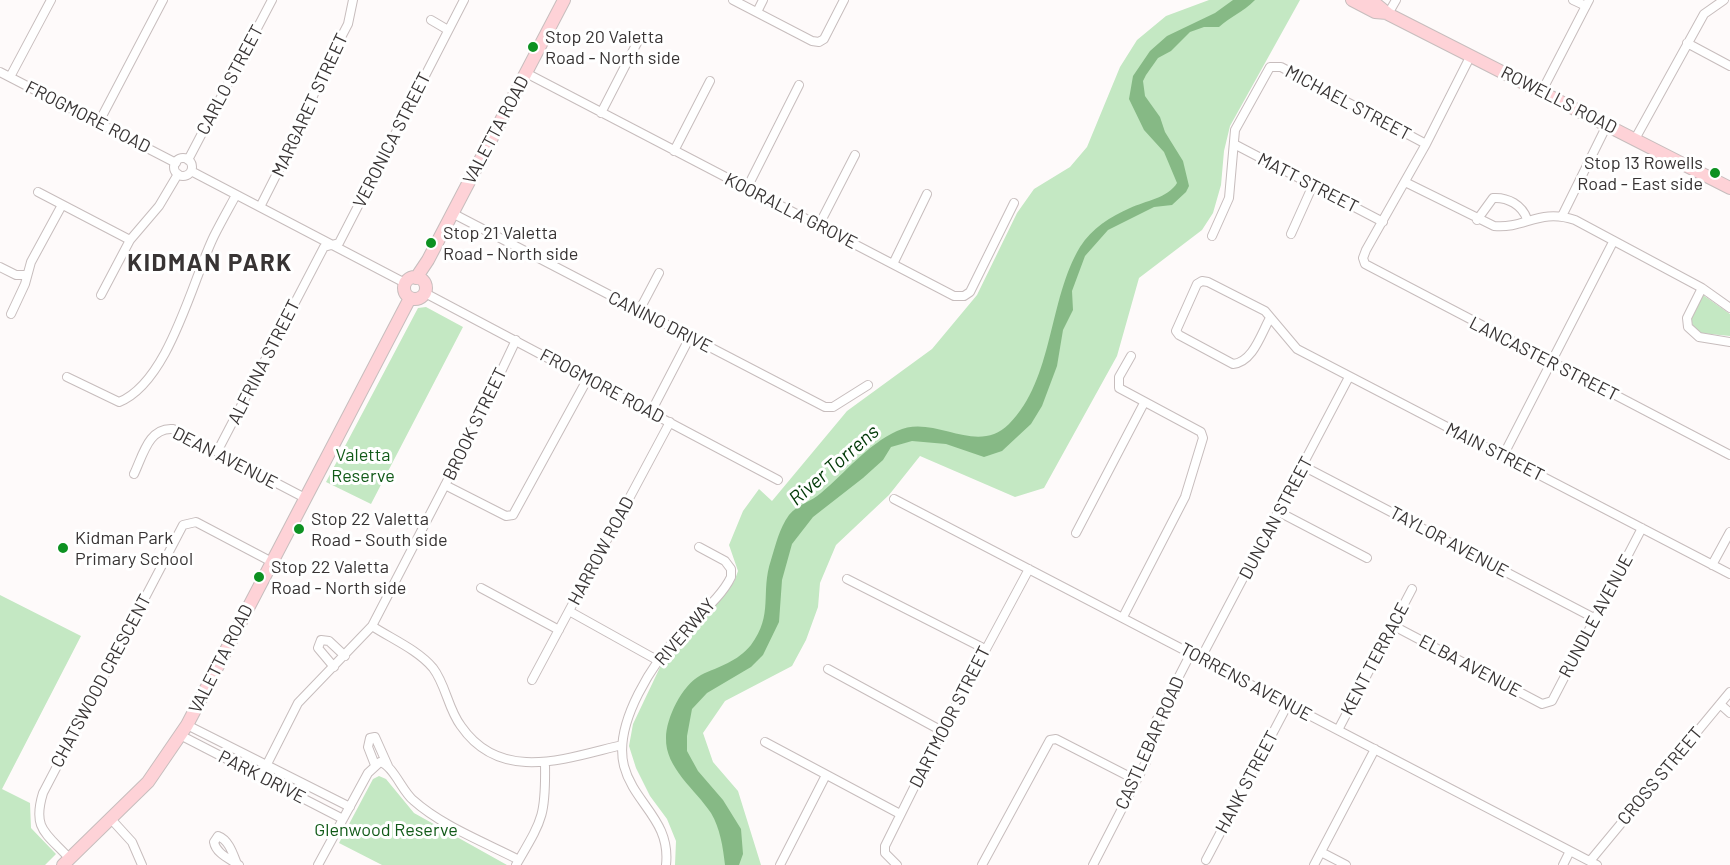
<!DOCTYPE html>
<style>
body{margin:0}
canvas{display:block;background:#fefafa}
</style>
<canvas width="1730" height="865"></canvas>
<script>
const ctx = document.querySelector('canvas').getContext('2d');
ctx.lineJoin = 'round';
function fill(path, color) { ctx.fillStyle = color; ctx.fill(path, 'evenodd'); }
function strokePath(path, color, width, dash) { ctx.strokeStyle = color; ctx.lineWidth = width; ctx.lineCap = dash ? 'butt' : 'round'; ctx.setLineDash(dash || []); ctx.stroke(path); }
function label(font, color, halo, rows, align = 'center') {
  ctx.font = font + ' Barlow,sans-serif'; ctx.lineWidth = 6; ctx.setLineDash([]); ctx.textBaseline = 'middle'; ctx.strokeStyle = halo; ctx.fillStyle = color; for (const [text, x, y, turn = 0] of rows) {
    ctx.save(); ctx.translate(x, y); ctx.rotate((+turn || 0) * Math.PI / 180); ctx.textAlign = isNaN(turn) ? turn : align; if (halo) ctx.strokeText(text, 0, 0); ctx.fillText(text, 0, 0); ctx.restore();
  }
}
fill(new Path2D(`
 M1209,0H1300L1230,126L1224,151L1221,185L1213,213L1202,230L1139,278L1117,356L1044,488L1015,497L920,456L889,495L836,545L820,583L818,607L806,640L792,666L725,701L703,733L713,762L738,791L761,865H675L676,841L667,819L650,796L636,768L629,746L633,724L663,661L734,582L738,571L729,545L743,511L759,489L772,501L847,411L932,349L977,295L1017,213L1034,189L1070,167L1087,147L1120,67L1137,40L1166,16Z
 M1703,295L1730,314V336L1700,333L1693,329L1691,315Z
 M426,307L463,327L371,504L326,482L418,308Z
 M0,595L81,636L2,789L30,803L31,828L56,854L45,865H0Z
 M379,776L386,779L414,813L507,865H382L339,843L373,779Z`), '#c4e8c3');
fill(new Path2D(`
 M1233,0H1255C1243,12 1230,17 1219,27H1204L1190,32L1171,51L1158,58L1146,75L1143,81L1145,96L1160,117L1165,132L1183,161L1189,186L1186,192L1172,205L1154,207L1108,230L1085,256L1072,291L1073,310L1063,330L1057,366L1042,406L1031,424L1002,451L984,457L946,444L912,441L891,447L883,460L863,478L813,517L792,544L782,580L779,622L763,655L751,667L707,693L692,709L687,736V751L698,771L723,800L741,829L743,854L739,865H725C723,847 720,828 711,813C696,790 665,768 666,738C666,718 682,685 701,675C720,666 737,662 751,645C774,614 760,593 771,560C776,544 779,529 789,515C798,504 811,502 821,493C846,472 867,445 897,431C934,413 976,457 1009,424C1054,379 1048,300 1080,247C1092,228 1110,217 1130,208C1145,201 1168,198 1177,183L1164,152L1144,130L1129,99L1133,76L1150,51L1167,36L1215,13Z`), '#86b985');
const street = new Path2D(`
 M733,0L812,41L819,42L824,39L844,0
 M1573,0L1586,6
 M757,12L763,0
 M1388,14L1396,0
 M431,20L448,30
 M1687,43L1730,66
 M1471,55L1426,144L1366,250L1363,258L1365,264L1730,455
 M0,72L176,163
 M526,73L954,296H964L970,292L1014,203
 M10,77L51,0
 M1542,91L1589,0
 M601,113L638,41
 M99,122L163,0
 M1635,139L1704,14L1724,0
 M1234,144L1383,222
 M674,151L710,81
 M174 167a9 9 0 1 1 18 0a9 9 0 1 1-18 0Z
 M188,160L272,0
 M191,171L405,283
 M1405,182L1494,226C1525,229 1539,208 1575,220L1702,288L1730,308
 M747,188L799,85
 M38,192L130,240
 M260,207L302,124L321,76L348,24L353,0
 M452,213L825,407H833L868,385
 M1562,216L1607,125
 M1477,220L1493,198C1508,197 1522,205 1527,219
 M819,225L855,155
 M1291,234L1313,185
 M1212,236L1229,198L1235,130L1270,67H1281L1426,144
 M893,264L927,194
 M0,267L16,275H27
 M1702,288L1687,318L1688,327L1699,337L1730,342
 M425,293L778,480
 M101,295L130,240L159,206L178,174
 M639,311L659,273
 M11,314L25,284L31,262L62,205
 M1270,318C1261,334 1253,362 1233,364L1179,335L1176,331L1197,284L1202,281L1208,282L1265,311L1297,349L1730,574
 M67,377L119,402C169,382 192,281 214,236C221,222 229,208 236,195
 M651,412L690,337
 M217,452L324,247L339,243L464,0
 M1503,456L1613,242
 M1303,466L1594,618
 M134,474C143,455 149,427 173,429L305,498
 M445,485L506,516L513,515L588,378
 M894,499L1597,865
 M1279,512L1367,558
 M1076,533L1144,403
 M1712,565L1730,532
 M847,579L985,649
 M481,588L559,630
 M569,611L657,660
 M1123,617L1185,497L1203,438L1201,432L1119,388V377L1131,356
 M1392,625L1542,704L1552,701L1642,528
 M372,626C392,639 418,650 433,668C446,685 448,709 461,726C501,784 567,758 622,745
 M1201,658L1349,377
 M334,667L318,648L321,640L329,641L345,656
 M828,669L942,731
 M532,680L670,422
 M1720,704L1730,713
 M187,725L350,807
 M1338,730L1412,589
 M180,735L343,819
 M765,742L900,814
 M375,765L368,747L370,738L375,737L388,766
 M261,776L298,703L372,626L470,437L516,340
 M111,819L132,842L142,865
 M1321,852L1346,865
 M69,858C46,833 32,829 43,793L183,525L196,522L272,562
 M1206,860L1288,704
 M1590,861L1730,692
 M237,864C233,854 229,840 218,836L214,842C216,853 228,858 237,864L239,865
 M318,865L368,773L380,762C393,765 402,791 413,800C442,826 484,842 519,860
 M516,865C542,820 546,817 545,763
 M666,865C671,820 634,804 624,766C613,723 654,661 682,632C698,615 721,598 731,577V569L725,561L699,547
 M780,865L826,775
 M897,865L885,853V846L942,731L1029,569
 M982,865L1050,740L1056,739L1136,780
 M1093,865L1146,762L1156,721L1191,653
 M1314,865L1375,749
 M1563,865L1570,851`);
const secondary = new Path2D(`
 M1352,0L1375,12L1387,13
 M1371,0L1388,14L1730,188
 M404 288a11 11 0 1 1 22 0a11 11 0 1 1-22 0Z
 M416,278L428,260L564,0
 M63,865L148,782L187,725L410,298`);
strokePath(street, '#c7bdbd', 10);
strokePath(secondary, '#c7bdbd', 14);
strokePath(street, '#fff', 8);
strokePath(secondary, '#fed2d7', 12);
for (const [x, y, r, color] of [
 [533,47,6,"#0d9121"],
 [1715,173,6,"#0d9121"],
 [431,243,6,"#0d9121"],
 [299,529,6,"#0d9121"],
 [63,548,6,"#0d9121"],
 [259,577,6,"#0d9121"]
]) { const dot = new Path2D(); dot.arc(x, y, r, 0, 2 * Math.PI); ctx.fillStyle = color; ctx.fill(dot); strokePath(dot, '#fff', 2); }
label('18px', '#383434', '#fff', [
 ["Stop 20 Valetta",545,37],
 ["Road - North side",545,58],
 ["Stop 13 Rowells",1703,163,"right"],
 ["Road - East side",1703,184,"right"],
 ["Stop 21 Valetta",443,233],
 ["Road - North side",443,254],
 ["Stop 22 Valetta",311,519],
 ["Road - South side",311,540],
 ["Kidman Park",75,538],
 ["Primary School",75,559],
 ["Stop 22 Valetta",271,567],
 ["Road - North side",271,588]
], 'left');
label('18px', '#383434', '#fff', [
 ["CARLO STREET",230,80,-62],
 ["ROWELLS ROAD",1559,100,27],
 ["MICHAEL STREET",1348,103,28],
 ["MARGARET STREET",310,105,-65],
 ["FROGMORE ROAD",88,117,27],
 ["VALETTA ROAD",496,130,-62],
 ["VERONICA STREET",392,140,-63],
 ["MATT STREET",1308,183,27],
 ["KOORALLA GROVE",791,211,27],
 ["CANINO DRIVE",660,322,27],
 ["LANCASTER STREET",1544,359,27],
 ["ALFRINA STREET",264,362,-63],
 ["FROGMORE ROAD",602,386,28],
 ["BROOK STREET",475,424,-64],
 ["MAIN STREET",1495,452,27],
 ["DEAN AVENUE",225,458,27],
 ["DUNCAN STREET",1276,518,-62],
 ["TAYLOR AVENUE",1449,542,28],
 ["HARROW ROAD",601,551,-62],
 ["RUNDLE AVENUE",1596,616,-62],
 ["RIVERWAY",685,632,-49],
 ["VALETTA ROAD",221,659,-63],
 ["KENT TERRACE",1375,659,-62],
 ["ELBA AVENUE",1470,666,28],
 ["CHATSWOOD CRESCENT",101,681,-62],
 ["TORRENS AVENUE",1246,682,28],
 ["DARTMOOR STREET",950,717,-63],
 ["CASTLEBAR ROAD",1150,743,-66],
 ["CROSS STREET",1660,776,-50],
 ["PARK DRIVE",262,777,27],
 ["HANK STREET",1247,782,-62]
]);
label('18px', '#115a18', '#fff', [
 ["Valetta",363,455],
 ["Reserve",363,476],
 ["Glenwood Reserve",386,830]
]);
label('italic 20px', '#003906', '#fff', [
 ["River Torrens",834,465,-41]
]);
ctx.letterSpacing = '1.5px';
label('bold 24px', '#383434', '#fff', [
 ["KIDMAN PARK",210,263]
]);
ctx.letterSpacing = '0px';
</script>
